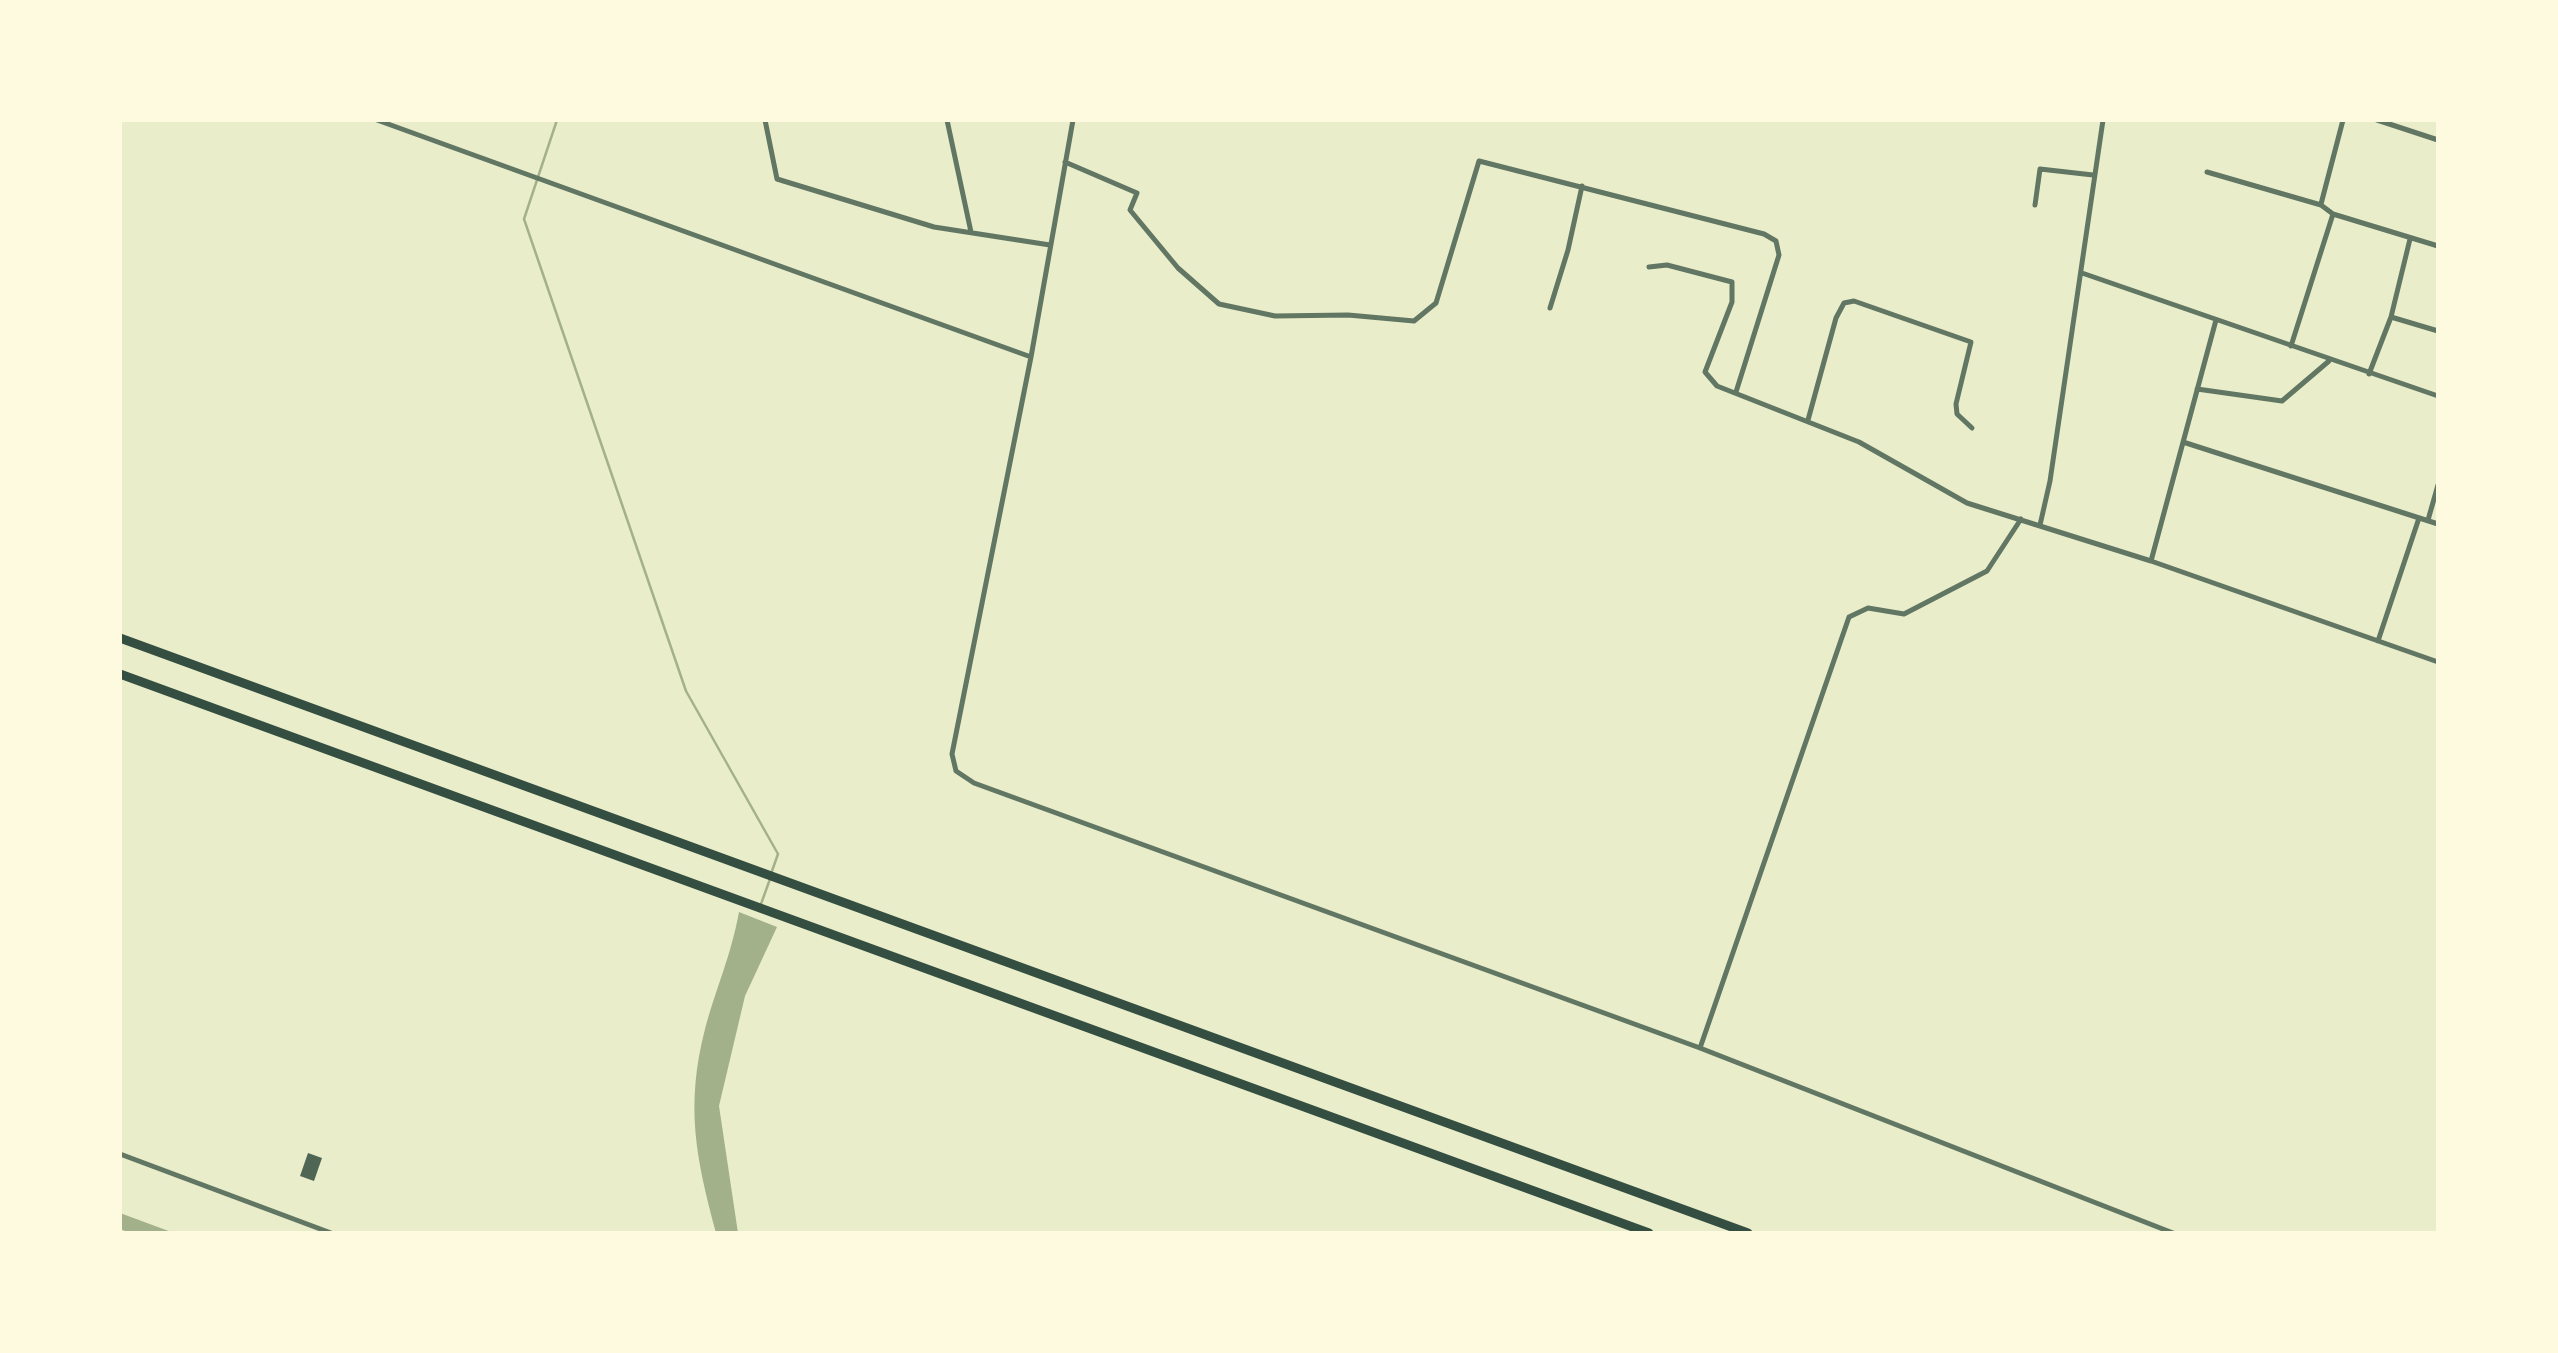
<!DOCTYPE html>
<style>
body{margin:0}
#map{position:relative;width:2558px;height:1353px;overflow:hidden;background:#e9edc9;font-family:Overpass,sans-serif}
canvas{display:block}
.frame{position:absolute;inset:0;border:122px solid #fefae0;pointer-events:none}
</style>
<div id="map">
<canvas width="2558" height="1353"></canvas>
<div class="frame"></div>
</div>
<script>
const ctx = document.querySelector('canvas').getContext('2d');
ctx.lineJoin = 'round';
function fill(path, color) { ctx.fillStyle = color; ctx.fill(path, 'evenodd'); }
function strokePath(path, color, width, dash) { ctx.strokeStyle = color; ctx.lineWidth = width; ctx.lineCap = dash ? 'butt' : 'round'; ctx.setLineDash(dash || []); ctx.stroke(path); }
fill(new Path2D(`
 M739,912L777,927L745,996L719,1106L738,1233H716C696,1158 685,1107 705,1029C716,988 731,956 739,912Z
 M120,1213L174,1233H130L120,1229Z`), '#a3b18a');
strokePath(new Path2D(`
 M557,120L524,219L686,691L778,854L772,871
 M761,904L770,879`), '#a3b18a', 2.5);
fill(new Path2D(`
 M308,1153L322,1158L314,1181L300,1176Z`), '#4f6655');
strokePath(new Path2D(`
 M377,120L1031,357
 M765,120L777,179L934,227L1050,245
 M947,120L971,232
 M1073,120L1031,357L952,754L956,771L974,783L1700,1048L2173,1233
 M2377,120L2438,140
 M1065,162L1137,193L1130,210L1178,268L1219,304L1275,316L1348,315L1414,321L1436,303L1479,161L1764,234L1776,241L1779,255L1736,392
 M2207,172L2321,205L2333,214L2438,246
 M2321,204L2343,120
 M2035,205L2040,169L2093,175
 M1649,267L1667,265L1732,282V302L1705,372L1717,386L1859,442L1967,503L2151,561L2438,662
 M2082,273L2438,396
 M1550,308L1568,250L1582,186
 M2391,317L2410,239
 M2291,346L2333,214
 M2369,374L2391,317L2438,331
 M2197,389L2282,401L2329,361
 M1808,420L1836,318L1844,303L1854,301L1971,342L1956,404L1957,414L1972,428
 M2183,442L2438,524
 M2428,520L2438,485
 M2040,525L2050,481L2103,120
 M2151,561L2216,320
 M2378,641L2419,518
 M1700,1048L1849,617L1868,608L1904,614L1987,571L2021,519`), '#617663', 5);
strokePath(new Path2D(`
 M120,1154L331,1233`), '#617663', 5);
strokePath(new Path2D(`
 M120,638L1748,1233
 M120,674L1649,1233`), '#344e41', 9);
</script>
